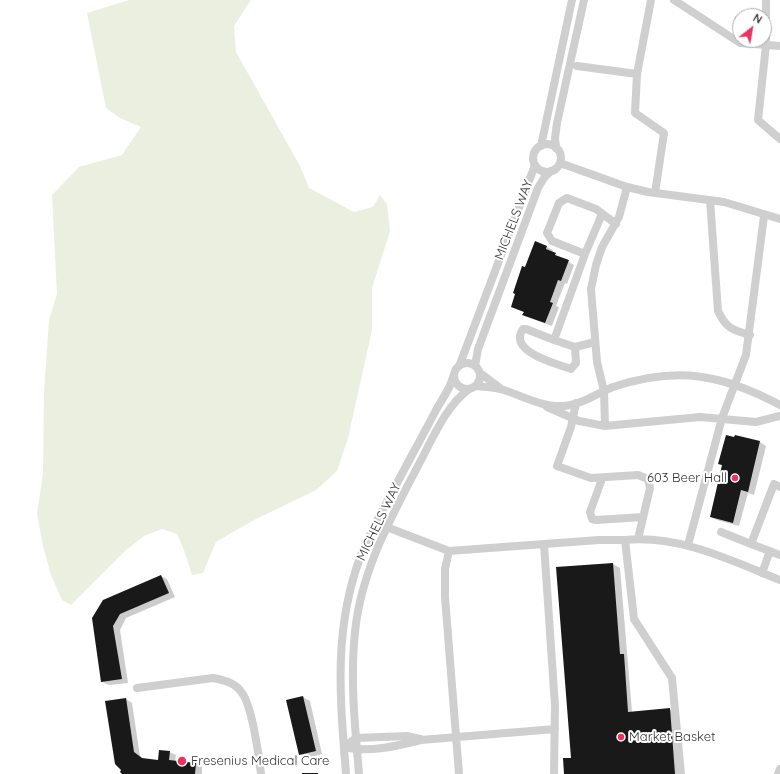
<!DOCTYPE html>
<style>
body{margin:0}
#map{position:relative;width:780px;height:774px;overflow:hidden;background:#fff;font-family:Quicksand,sans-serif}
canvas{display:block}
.north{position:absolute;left:732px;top:8px;width:40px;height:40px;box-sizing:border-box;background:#fff;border:1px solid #adadad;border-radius:50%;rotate:31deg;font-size:11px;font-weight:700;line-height:16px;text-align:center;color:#323232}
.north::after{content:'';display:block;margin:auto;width:14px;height:18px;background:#e93460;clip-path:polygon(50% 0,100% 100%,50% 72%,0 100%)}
</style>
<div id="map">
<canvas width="780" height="774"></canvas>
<div class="north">N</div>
</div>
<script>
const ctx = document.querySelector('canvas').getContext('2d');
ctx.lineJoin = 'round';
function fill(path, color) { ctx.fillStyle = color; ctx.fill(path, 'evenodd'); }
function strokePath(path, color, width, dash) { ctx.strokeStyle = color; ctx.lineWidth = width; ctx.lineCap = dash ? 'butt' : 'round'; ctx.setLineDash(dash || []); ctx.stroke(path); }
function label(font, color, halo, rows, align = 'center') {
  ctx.font = font + ' Quicksand,sans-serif'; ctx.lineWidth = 4; ctx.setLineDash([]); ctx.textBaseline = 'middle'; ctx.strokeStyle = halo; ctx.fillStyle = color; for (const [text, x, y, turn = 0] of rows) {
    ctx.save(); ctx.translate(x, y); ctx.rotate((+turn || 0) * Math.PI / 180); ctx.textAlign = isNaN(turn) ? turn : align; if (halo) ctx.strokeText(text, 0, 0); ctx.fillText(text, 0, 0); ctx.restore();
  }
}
fill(new Path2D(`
 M129,0H251L234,26L236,52L300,166L309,188L354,212L373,207L380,195L387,204L390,231L372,288V330L348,438L337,471L316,490L252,521L216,542L203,573L192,575L184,550L177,534L162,529L144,536L125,551L71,605L62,600L51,575L43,546L37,514L43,473L44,392L49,320L57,294L52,195L79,167L122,155L141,127L120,118L106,108L87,13Z`), '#eaefe0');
fill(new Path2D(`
 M547,247L553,250L552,253L574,265L567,284L565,283L556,306L559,307L552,326L530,318L524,315V312L512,306L526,269Z
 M735,436L760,442L766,446L754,495L748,493L739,526L717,520L711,517L723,466L719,464Z
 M613,564L620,568L632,712L670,710L675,712L679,774H565L572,759L557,568Z
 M161,576L167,579L175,597L126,618L120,630L128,683L109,685L102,682L93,618Z
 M303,697L310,701L322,754L307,758L300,754Z
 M126,699L132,703L140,756L144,760L159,761L169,752L176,755L175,762L196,763L202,767V774H124Z`), '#0003');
fill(new Path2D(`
 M535,241L547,246L546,249L556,253L555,255L569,260L561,281L558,280L550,302L553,303L545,323L522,315L524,312L511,307L515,294L513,293L522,266L525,267Z
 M726,435L734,437L735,435L760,441L748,492L741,490L733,523L710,517L722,465L718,464Z
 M613,563L620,654H624L628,712L670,708L675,774H564L563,758H571L556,567Z
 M161,575L169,593L120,614L113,626L122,679L101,682L92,618L103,600Z
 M303,696L316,751L299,755L286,700Z
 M126,698L134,752L142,758L158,760L159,750L170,751L169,760L196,763L195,774H122L120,772L121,770L115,764L105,701Z
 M302,773H318V774H302Z`), '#191919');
strokePath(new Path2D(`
 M651,0L637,74L635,113L664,133L655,193
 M674,0L740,43L780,46
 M766,0V45L758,120L780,139
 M577,66L637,74
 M533 158a14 14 0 1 1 28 0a14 14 0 1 1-28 0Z
 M541,146L572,0
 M556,148L555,138L557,123L584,0
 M560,163L627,187L648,192L724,202L780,219
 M710,200L718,311C726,328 732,330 750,335
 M602,214L585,254L552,241L547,233L559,203L567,198L596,209L616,224
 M585,254L554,340L575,347L595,342
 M554,340L526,329H523C507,352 558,364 571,369L576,363L575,347
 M454 376a13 13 0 1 1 26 0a13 13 0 1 1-26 0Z
 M460,364L535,165
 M475,366L478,349L538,188L544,178L551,171
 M480,373L500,388
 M476,386C485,387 495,387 504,390C522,396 542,407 562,406C580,406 597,393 613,387C677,366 722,374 780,405
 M576,403L571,427L557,466L591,478L638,475L648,479L650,488L638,539
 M547,407L579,421L605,426L700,417L756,422L780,416
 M605,426L604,391L597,362L591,289L596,265L602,247L619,217L627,187
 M602,479L590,512L592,519L596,520L643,517
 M780,487L774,484L751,544L780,555
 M376,523L449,551L599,540H625L634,619L672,678L681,774
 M721,532L751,544
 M625,540C680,535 730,560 780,580
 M544,544L555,706L554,774
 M688,545L722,418L746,355L764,216
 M449,551L445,569V597L459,774
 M762,573L770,551
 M137,688L213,678C224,680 236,683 242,693C252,706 259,756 261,774
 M344,747C368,753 397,746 421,740L555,729
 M344,747L356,738L407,736L420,739
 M346,774C340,697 333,629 361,555C370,531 383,509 395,487C408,462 422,437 435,412C441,400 450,390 453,377
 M359,774C355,727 350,679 355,632C361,571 391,517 419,464C433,438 445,407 469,389
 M778,774L780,769`), '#cfcfcf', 8);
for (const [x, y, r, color] of [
 [735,478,4,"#e93460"],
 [621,737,4,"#e93460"],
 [182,761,5,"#e93460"]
]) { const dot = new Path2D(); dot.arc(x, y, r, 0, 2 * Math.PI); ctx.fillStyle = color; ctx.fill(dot); strokePath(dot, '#fff', 1.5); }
label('13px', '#323232', '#fff', [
 ["MICHELS WAY",514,220,-69],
 ["MICHELS WAY",379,522,-64]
]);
label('13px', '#323232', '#fff', [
 ["603 Beer Hall",727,478,"right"],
 ["Market Basket",629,737],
 ["Fresenius Medical Care",191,761]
], 'left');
</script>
